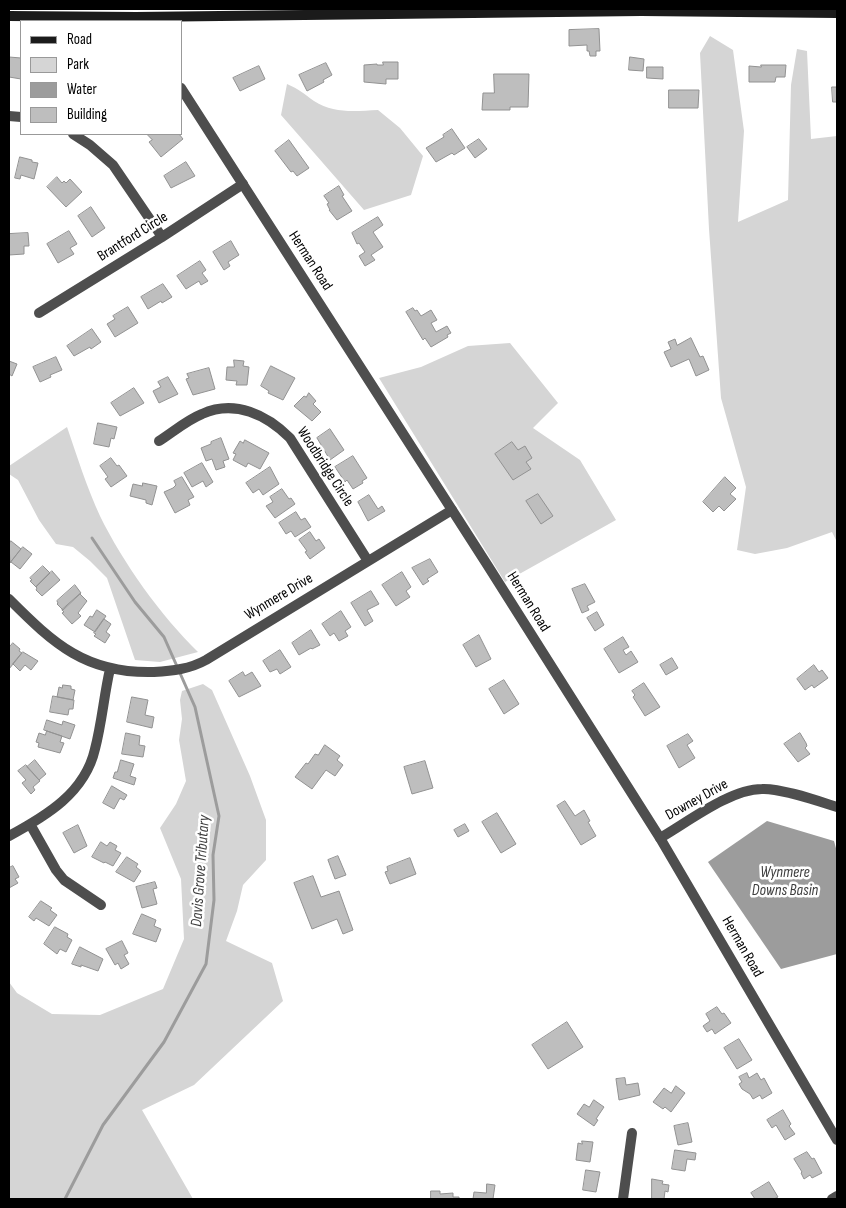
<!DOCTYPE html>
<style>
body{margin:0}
#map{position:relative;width:846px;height:1208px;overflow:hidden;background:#fff;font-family:"Sofia Sans Condensed",sans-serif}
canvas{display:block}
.frame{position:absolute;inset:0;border:10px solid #000;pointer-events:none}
.legend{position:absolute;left:20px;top:20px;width:162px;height:115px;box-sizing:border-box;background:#fff;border:1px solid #999;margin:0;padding:6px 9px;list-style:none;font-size:15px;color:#000}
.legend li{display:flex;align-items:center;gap:10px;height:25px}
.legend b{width:25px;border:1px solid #999}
</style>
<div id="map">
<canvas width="846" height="1208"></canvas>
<div class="frame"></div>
<ul class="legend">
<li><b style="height:6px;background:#1b1b1b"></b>Road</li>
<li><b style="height:14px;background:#d5d5d5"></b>Park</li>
<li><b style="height:14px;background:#9c9c9c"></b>Water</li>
<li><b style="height:14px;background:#bebebe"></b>Building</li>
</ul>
</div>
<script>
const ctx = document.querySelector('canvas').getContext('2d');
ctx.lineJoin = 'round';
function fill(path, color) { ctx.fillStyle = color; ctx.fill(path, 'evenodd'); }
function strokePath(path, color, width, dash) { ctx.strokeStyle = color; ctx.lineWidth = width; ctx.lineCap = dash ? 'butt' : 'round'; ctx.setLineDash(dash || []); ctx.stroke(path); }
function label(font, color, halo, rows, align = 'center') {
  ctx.font = font + ' "Sofia Sans Condensed",sans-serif'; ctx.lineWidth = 5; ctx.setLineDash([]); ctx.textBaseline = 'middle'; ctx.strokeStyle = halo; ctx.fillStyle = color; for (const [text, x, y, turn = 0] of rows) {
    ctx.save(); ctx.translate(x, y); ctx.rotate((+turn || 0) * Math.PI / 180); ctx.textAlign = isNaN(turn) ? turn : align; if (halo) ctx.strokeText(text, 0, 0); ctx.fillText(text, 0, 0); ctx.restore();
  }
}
fill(new Path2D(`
 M710,36L733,50L744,131L738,222L788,200L791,85L797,49L807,51L811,139L837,136V542L832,532L787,548L755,554L737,550L746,487L721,398L709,229L700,53Z
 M287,84C299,89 304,94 314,101C334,114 355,111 378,110L400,128L423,156L411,195L364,210L281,115Z
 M510,343L558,403L533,428L580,460L616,520L505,582L379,378L421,367L468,346Z
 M67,427C77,456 87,488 100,516C123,563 161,616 198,652L160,662L135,660L107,578L90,561L73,547L56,544L39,520L18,480L9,474V466Z
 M203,684L212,690L250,776L266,820V860L243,885L237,911L226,941L272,963L283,1001L194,1085L142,1110L193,1199H9V982L17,993L52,1014L100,1015L163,989L184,939L181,879L160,828L176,804L186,781L179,740L182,719L180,700L182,691Z`), '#d5d5d5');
fill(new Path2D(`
 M767,821L834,841L837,852V954L781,969L708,862Z`), '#9c9c9c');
strokePath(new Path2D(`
 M65,1199L103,1125L164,1042L206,964L214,900L213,855L219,816L195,707L164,637L135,602L92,538`), '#9c9c9c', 3);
const building = new Path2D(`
 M599,29L600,51H596V56H590L589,51H587V45L569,46V30Z
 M9,57L21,58V79L9,77Z
 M630,57L644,59L643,71L629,70Z
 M383,62H398V79H386V84L364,82V65L377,64V65H383Z
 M326,63L332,75L323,80L324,82L307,91L299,75Z
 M761,65H786L785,77H776L775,82H749V66L761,67Z
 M259,66L265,79L240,91L233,78Z
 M647,67H663V79L647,78Z
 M494,74H529L528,107H510V110H482L483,93H494Z
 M832,87H837V102H833Z
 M669,90H699L698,108H669Z
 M452,129L465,148L454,155L452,153L436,162L426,148L444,137L443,135Z
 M147,134H179L183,139L161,157L149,142L152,140Z
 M479,139L487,149L475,158L467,147Z
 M289,140L309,168L297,176L293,171L291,172L275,151Z
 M20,157L32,160V162L38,163L34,179L21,175L20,179L15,178Z
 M186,162L195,176L171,188L164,176Z
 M57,177L62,183L64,181L66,183L70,179L82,192L66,207L47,187Z
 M339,186L344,195L342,196L352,211L337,220L329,210H330L327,204L329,203L324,196Z
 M91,207L105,228L92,237L78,216Z
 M378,217L383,225L373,232L383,247L371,255L375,260L365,266L359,256L365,252L359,243L357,244L352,233Z
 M69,231L77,244L70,248L74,254L58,263L47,244Z
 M28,233L29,246H24V254L9,255V234Z
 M231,241L239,255L228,262L230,266L224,270L213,252Z
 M200,261L206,270L202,273L208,281L201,285L199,281L186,289L177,276Z
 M163,284L172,297L162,303L161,301L148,309L141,297Z
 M128,307L138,323L115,337L107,324L115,319L113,316Z
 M413,308L415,311L417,310L421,316L431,310L437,320L431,323L436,332L447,326L451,333L447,335L448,337L431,347L425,338L423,340L406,312Z
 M92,329L101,342L91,349L90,347L74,356L67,346Z
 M691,338L700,357L703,356L709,370L696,376L689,359L671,367L664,352L671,349L668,342L675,339L677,345Z
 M56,357L62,370L50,375L51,377L40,382L33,367Z
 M234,360L244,361L243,366L249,367L247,385H236L237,381L226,380L227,367H234Z
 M9,361L17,364L12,376L9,374Z
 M271,366L295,378L283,400L268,393L269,391L261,386Z
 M209,368L215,389L193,395L186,379L189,378L187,374Z
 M168,377L178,394L159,403L153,391L161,387L158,382Z
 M134,388L144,403L120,416L111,403Z
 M309,393L316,401L313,404L321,412L312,421L294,406L304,396L306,397Z
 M98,423L117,427L114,439L111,438L109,447L94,444Z
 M330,429L344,450L330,460L317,438Z
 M221,438L229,459L223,461L225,467L216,470L212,459L206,461L201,448L211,444V442Z
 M245,440L269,453L260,469L248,463L246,467L233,460L236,454L233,453L240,441L243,443Z
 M512,442L518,450L525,446L532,458L526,462L531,469L513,480L495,454Z
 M353,456L367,478L362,481L363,483L353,489L347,480L345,482L335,467Z
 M111,458L117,466L119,465L127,476L111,487L105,479L108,477L100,466Z
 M202,463L213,482L206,487L203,481L192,487L184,473Z
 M270,467L279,484L263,495L259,489L253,493L246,483Z
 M182,477L194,497L188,500L190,505L175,513L164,492L173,488L176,485L174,481Z
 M725,477L736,488L730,494L736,499L724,511L719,506L713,512L703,502Z
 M143,483L157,486L152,505L146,503V500L130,496L133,484L142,486Z
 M282,489L289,499L291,498L295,504L275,518L266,506L273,502L270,497Z
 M538,494L553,516L541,524L526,501Z
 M369,495L378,509L382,506L385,511L368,521L358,502Z
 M296,512L301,520L305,518L311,527L295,537L291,531L286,534L279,523Z
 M310,532L316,541L319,539L325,548L310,559L305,552L307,551L299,540Z
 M11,541L21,549L10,563L9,545Z
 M23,547L32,554L20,569L11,562Z
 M430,559L438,572L427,579L429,581L423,585L412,568Z
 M43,566L50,573L36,587L30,581L32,580L30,578Z
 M52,571L60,580L42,596L36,590L37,588L36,587Z
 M402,572L411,587L406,591L410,597L396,606L382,585Z
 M585,584L595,602L587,606L589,610L582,613L572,589Z
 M75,585L81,593L63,610L57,604L58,603L57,601Z
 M371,591L379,604L367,610L373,621L365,626L351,603Z
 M80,594L87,601L78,613L81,616L72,624L62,613L64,612L62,610Z
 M97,610L106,616L95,632L84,625L90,616L92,617Z
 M341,611L351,627L345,631L348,636L339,641L334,633L330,636L322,624Z
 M597,612L604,625L595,631L587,618Z
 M104,619L111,624L106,632L110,635L105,643L94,636L96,634L94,633Z
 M311,630L320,645L312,649L311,648L299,655L292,643Z
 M479,635L491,659L476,667L463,645Z
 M623,637L629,647L623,650L626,655L631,651L638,662L619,673L604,649Z
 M13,643L20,649L19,651L22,653L9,669V648Z
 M280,650L291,667L280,674L277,669L270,672L263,661Z
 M23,652L38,661L31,670L25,665L20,671L13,664Z
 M672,658L678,668L666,675L660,665Z
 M814,665L819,672L822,670L828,678L814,688L812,685L805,690L797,679Z
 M243,672L245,676L252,672L261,686L239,697L229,681Z
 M504,680L519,704L504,714L489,689Z
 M644,683L660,707L645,716L633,697L635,695L632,691Z
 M63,685L71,686V689L75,690L73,700L57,697L59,687L62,688Z
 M53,696L74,700L73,709H69L68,715L50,712Z
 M132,697L148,700L145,715L154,717L152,728L127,722Z
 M47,720L62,725L63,721L75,725L70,739L44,730Z
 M47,731L62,736L60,742L64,743L60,753L38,747L39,743L36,742L39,733L45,735Z
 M126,733L140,736L139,745L145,746L143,757L122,754Z
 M800,733L806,743L807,746L805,748L810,754L798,762L784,744Z
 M688,734L693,741L687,745L695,758L679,768L667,746Z
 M325,745L340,756L337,760L343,765L335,776L326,770L312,789L295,777L306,763L308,764L315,754L318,755Z
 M35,760L46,774L39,780L27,767Z
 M121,760L134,764L130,776L136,778L134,785L113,778L115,772H117Z
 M425,761L433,788L412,794L404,767Z
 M26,765L40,781L33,787L35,790L31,794L22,783L26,780L18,771Z
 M112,786L127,795L124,800L120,798L114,809L103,803Z
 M565,801L575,816L584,810L590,821L588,822L596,836L581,845L557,806Z
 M497,813L516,844L501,853L482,822Z
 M465,824L469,831L458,837L454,830Z
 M78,825L87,846L74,853L63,833Z
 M101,842L107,846L110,842L117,846L115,850L121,853L113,866L105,862L104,863L92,857Z
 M338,856L346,875L335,879L328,860Z
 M127,857L138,864L136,867L141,871L134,882L116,872Z
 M410,858L416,874L390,884L385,872L388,871L387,867Z
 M13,866L19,877L15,879L18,883L9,888V868Z
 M313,876L321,897L339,891L353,930L343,934L337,919L312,929L294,883Z
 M155,882L157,888L153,889L157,904L142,908L136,887Z
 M41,901L52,908L50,910L57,915L49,926L36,918L34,921L29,917Z
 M142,914L156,920L154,926L161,929L156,942L133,934Z
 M55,927L68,934L67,937L72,940L66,952L60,949L57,954L44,944Z
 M122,941L128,953L124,955L129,964L121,969L118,963L115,965L106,949Z
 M80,947L103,959L98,971L81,965V967L72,964Z
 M717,1007L722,1014L724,1013L731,1023L715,1034L712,1029L707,1032L703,1026L710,1021L706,1014Z
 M567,1022L583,1047L548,1069L532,1045Z
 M739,1039L752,1060L737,1069L724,1048Z
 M747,1073L749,1078L757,1073L761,1080L764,1078L772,1093L762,1099L760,1095L753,1099L750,1094L742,1089L739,1084L742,1082L739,1077Z
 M625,1078L626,1085L638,1083L640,1095L619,1100L616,1079Z
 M676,1086L685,1093L671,1112L665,1107L663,1109L653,1102L664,1088L671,1093Z
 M594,1100L604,1107L596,1119L598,1120L594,1126L577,1114L584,1104L589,1107Z
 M783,1110L791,1124L789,1126L795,1134L785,1140L776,1125L772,1128L767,1120Z
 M688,1123L692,1142L678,1145L674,1126Z
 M582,1141L593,1142L590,1162L576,1160L578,1143L582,1144Z
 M675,1150L696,1153L695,1160L687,1159L685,1171L672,1169Z
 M807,1152L812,1159L814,1158L822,1173L812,1178L810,1175L804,1179L801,1173L802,1172L794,1159Z
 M586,1170L600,1172L596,1192L583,1190Z
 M652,1179L663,1181L662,1184L669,1185L668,1192L665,1191L664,1199H652Z
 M769,1182L778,1197L774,1199H755L751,1193Z
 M487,1184L495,1185L493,1199H473L474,1192L486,1193Z
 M431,1191H440V1194L453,1193V1197H459V1199H431Z`);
fill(building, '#bebebe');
strokePath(building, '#929292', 1);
strokePath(new Path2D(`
 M9,116L21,117
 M73,134L90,145L113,165L162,237
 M39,313L162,237L243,184
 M159,441C173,432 187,420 202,414C235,399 267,415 290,438L368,561
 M9,599C54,644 86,674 154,672C172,671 190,669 206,660L452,510
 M30,824L56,870L64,880L101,905
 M9,836C46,816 85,793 95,749C102,722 104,695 110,669
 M660,838C688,822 730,789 762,789C781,788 818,801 837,807
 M623,1199L632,1133
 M832,1199L837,1196`), '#4e4e4e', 10);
strokePath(new Path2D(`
 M181,88L488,566L660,838L837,1140`), '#4e4e4e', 10);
strokePath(new Path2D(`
 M9,16L136,17L641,11L837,13`), '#1b1b1b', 10);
label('15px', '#000', '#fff', [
 ["Brantford Circle",133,237,-32],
 ["Herman Road",310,261,57],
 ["Woodbridge Circle",325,467,57],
 ["Wynmere Drive",279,597,-31],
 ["Herman Road",528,602,58],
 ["Downey Drive",697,800,-29],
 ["Herman Road",742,947,60]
]);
label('italic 16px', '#3d3d3d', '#fff', [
 ["Davis Grove Tributary",201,871,-86],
 ["Wynmere",785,873],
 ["Downs Basin",785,891]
]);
</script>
